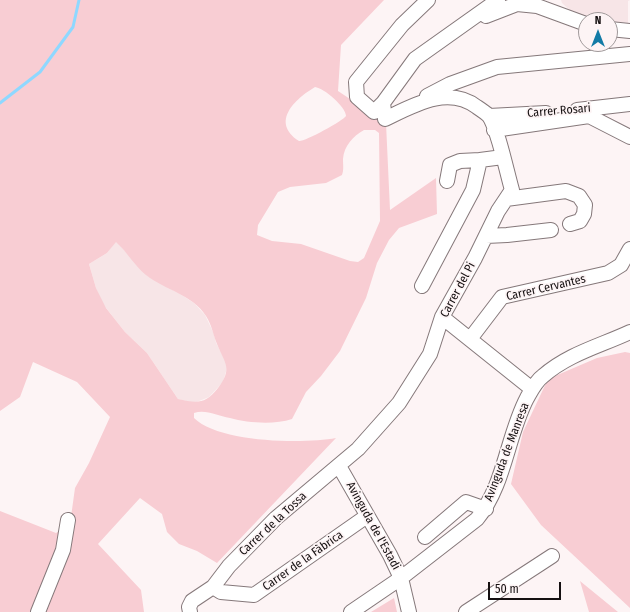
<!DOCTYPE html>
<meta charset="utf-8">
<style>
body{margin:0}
#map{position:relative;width:630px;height:612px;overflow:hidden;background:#fdf4f5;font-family:"Fira Sans Condensed",sans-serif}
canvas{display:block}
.north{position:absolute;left:578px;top:12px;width:40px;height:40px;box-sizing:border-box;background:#fdf4f5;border:1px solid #a0999a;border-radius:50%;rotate:0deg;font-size:11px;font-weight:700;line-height:16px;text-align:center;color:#151011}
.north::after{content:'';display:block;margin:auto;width:14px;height:18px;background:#137ba6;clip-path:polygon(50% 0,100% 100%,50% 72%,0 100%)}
.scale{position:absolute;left:488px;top:582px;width:73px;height:18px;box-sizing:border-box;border:2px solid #151011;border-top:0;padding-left:5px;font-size:12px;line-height:14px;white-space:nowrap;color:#151011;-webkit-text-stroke:3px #fdf4f5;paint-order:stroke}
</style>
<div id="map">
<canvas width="630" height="612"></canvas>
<div class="north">N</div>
<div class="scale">50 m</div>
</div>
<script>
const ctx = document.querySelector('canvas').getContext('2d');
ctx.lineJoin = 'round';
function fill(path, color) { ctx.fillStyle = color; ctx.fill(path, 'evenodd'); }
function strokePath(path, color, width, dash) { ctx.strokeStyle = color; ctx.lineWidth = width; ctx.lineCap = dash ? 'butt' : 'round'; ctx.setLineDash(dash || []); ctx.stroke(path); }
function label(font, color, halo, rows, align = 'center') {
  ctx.font = font + ' "Fira Sans Condensed",sans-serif'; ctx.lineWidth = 3.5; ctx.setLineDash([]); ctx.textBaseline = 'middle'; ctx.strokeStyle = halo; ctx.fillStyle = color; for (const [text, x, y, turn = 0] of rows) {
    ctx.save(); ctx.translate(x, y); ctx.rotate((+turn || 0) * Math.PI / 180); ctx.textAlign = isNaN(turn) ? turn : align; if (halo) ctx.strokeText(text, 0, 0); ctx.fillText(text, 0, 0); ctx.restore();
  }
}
fill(new Path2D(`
 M561,0H630L628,1V23L610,22V20H589L574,14L562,3Z
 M116,241L148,276L180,294L194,303L205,315L214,334L216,343L227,363V368L223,382L209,397L194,403L178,399L147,353L125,332L103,304L96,288L89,264L107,253Z`), '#f7e5e7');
fill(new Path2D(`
 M0,0H384L341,45L338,91L386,123L390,210L436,178L437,214L399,228L389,240L377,263L366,298L340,351L321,376L306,392L292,419C274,425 248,423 230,418C217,416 206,409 194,413V418C219,443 304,444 336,438L217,563L197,551L179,544L167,532L162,514L140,498L98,544L141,590L144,612H0V511L56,533L70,524L75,488L89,463L110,417L77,382L33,362L20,397L0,411ZM315,87C324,88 346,107 346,116C343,121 304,142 299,141C270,122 295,99 315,87ZM364,130H375L379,133L380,221L364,258L358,262L350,261L301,244L272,241L257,235L258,225L278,192L290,187L326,183L342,175C344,170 343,165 343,159C344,146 353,136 364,130ZM116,242C127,252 135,266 146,275C165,290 193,295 206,316C212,325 213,335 217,344C225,364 233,368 218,388C205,405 196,403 178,399L147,353L125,332L106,308L96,288L89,264L107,253Z
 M625,352L630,353V608L541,525L511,484L523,432L548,379L597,358Z
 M580,581L618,612H589Z
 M394,598L397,612H371Z`), '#f8cdd3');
strokePath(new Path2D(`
 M0,103L40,72L73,27L79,0`), '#8fd8ff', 3);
const minor = new Path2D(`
 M486,16L517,4L537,6L586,24
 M610,29L630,31
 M427,96L450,84L497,67L630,54
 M383,103L374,112L357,97L356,82L402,25L428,0
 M577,110L630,104
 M489,116L546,113
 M494,130L589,116L630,137
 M447,181L450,165L460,161L480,160
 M506,199L566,191L579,196L585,205L584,214L580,221L570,224
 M486,236L507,235L551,230
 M422,286L473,190L480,160L503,157
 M442,317L532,389
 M470,339L502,297L608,273L621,265L630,249
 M339,466L390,555L401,578L409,612
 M425,537L466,502L486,509
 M213,587L221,592L254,595L367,516
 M38,612L63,550L68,520
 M190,612L189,607L192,601L213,587L229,566L276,518L358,449L399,403L430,354L442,317L475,258L498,211L512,190C507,173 498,129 489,116C486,113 480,109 477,107C448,85 414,105 385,119L383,103L415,59L498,0
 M351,612L401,578L477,519C505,485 507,436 527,398C531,391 536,381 543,376C568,354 600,346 630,332
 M466,612L552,556`);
strokePath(minor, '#85787a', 16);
strokePath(minor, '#fff', 14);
label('12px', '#151011', '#fdf4f5', [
 ["Carrer Rosari",559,111,-5],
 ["Carrer Cervantes",546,288,-13],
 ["Carrer del Pi",458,290,-62],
 ["Avinguda de Manresa",507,452,-69],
 ["Carrer de la Tossa",273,524,-43],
 ["Avinguda de l'Estadi",373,526,61],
 ["Carrer de la Fàbrica",303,561,-35]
]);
</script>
